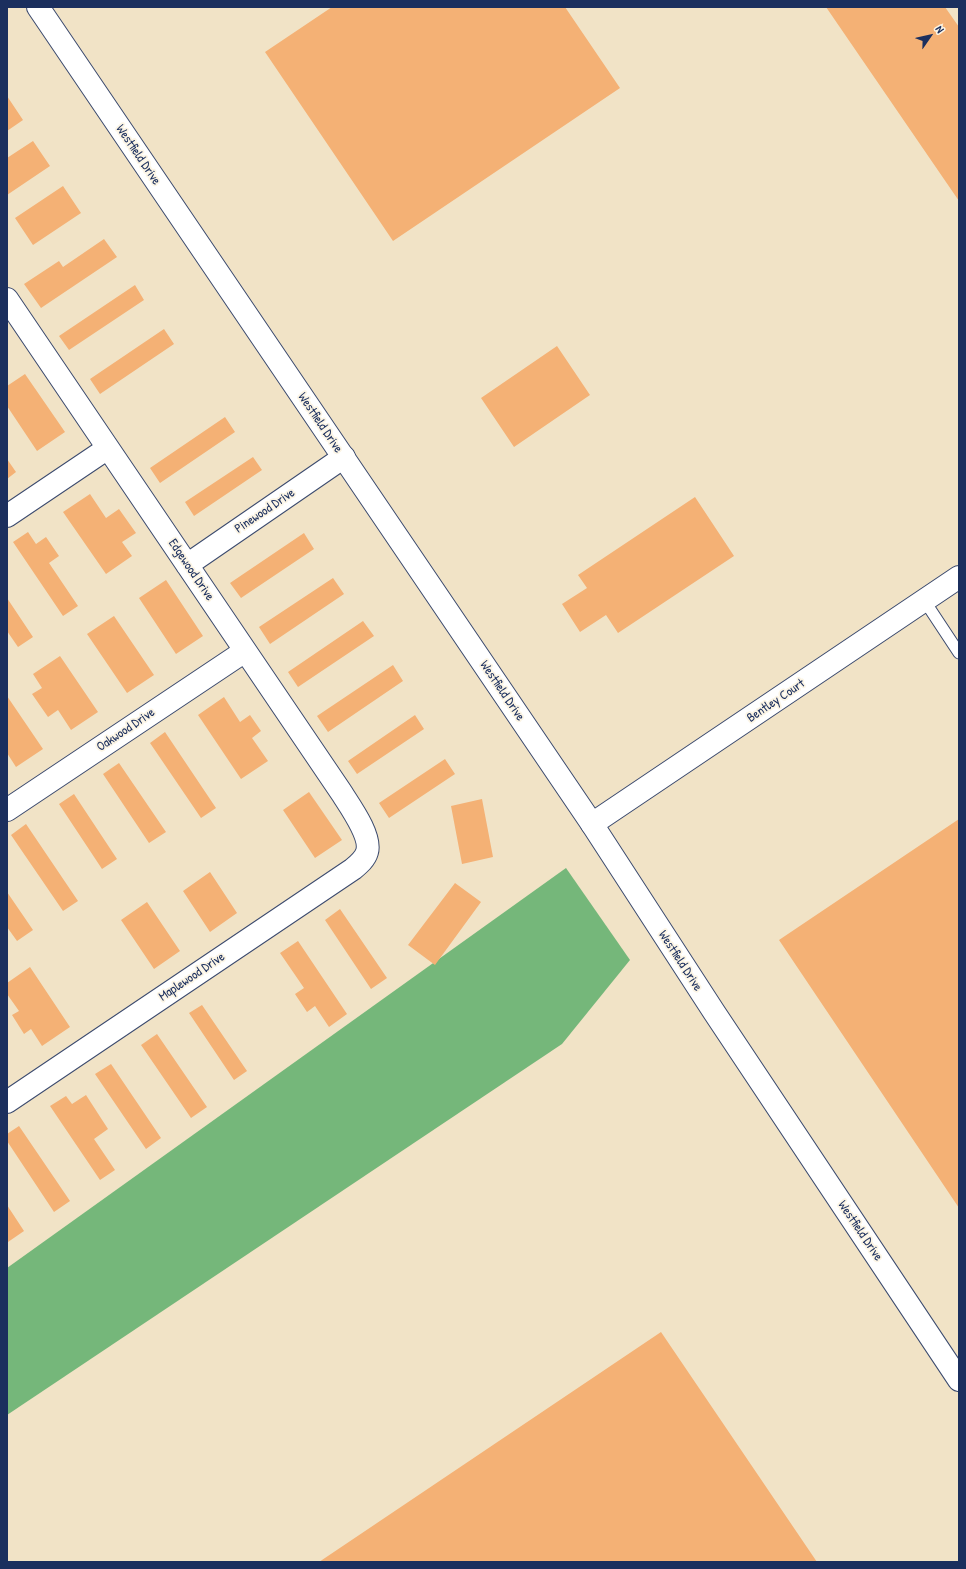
<!DOCTYPE html>
<style>
body{margin:0}
#map{position:relative;width:966px;height:1569px;overflow:hidden;background:#f1e3c6;font-family:"Patrick Hand",sans-serif}
canvas{display:block}
.frame{position:absolute;inset:0;border:8px solid #1b2f5e;pointer-events:none}
.north{position:absolute;left:910px;top:16px;width:40px;height:40px;-webkit-text-stroke:3px #fcf5e5;paint-order:stroke;rotate:56deg;font-size:11px;font-weight:700;line-height:16px;text-align:center;color:#1b2f5e}
.north::after{content:'';display:block;margin:auto;width:14px;height:18px;background:#1b2f5e;clip-path:polygon(50% 0,100% 100%,50% 72%,0 100%)}
</style>
<div id="map">
<canvas width="966" height="1569"></canvas>
<div class="frame"></div>
<div class="north">N</div>
</div>
<script>
const ctx = document.querySelector('canvas').getContext('2d');
ctx.lineJoin = 'round';
function fill(path, color) { ctx.fillStyle = color; ctx.fill(path, 'evenodd'); }
function strokePath(path, color, width, dash) { ctx.strokeStyle = color; ctx.lineWidth = width; ctx.lineCap = dash ? 'butt' : 'round'; ctx.setLineDash(dash || []); ctx.stroke(path); }
function label(font, color, halo, rows, align = 'center') {
  ctx.font = font + ' "Patrick Hand",sans-serif'; ctx.lineWidth = 3.5; ctx.setLineDash([]); ctx.textBaseline = 'middle'; ctx.strokeStyle = halo; ctx.fillStyle = color; for (const [text, x, y, turn = 0] of rows) {
    ctx.save(); ctx.translate(x, y); ctx.rotate((+turn || 0) * Math.PI / 180); ctx.textAlign = isNaN(turn) ? turn : align; if (halo) ctx.strokeText(text, 0, 0); ctx.fillText(text, 0, 0); ctx.restore();
  }
}
fill(new Path2D(`
 M566,868L630,960L562,1044L7,1415V1268Z`), '#75b77a');
fill(new Path2D(`
 M332,7H565L620,88L393,241L265,52Z
 M826,7H945L959,27V201Z
 M7,96L23,120L7,131Z
 M33,141L50,166L7,195V158Z
 M63,186L81,213L33,245L15,218Z
 M104,239L117,257L41,308L24,284L59,261L63,267Z
 M135,285L144,300L69,350L59,336Z
 M164,329L174,344L100,394L90,379Z
 M557,346L590,395L514,447L481,398Z
 M25,374L65,432L37,451L7,406V386Z
 M225,417L235,432L160,483L150,468Z
 M253,457L262,470L194,516L185,502Z
 M7,459L16,472L7,479Z
 M90,494L106,518L119,509L136,533L122,542L132,556L106,574L63,512Z
 M695,497L734,556L618,633L606,615L580,632L562,604L587,588L578,575Z
 M28,532L36,544L46,537L59,556L49,563L78,606L63,616L13,542Z
 M304,533L314,549L241,598L230,583Z
 M333,578L344,594L270,644L259,627Z
 M166,580L203,636L176,654L139,598Z
 M7,598L33,637L18,647L7,631Z
 M114,616L154,675L127,693L87,634Z
 M363,621L374,636L298,687L288,672Z
 M60,656L98,712L71,730L58,710L48,717L32,694L42,688L33,674Z
 M393,665L403,681L328,732L317,716Z
 M7,696L43,749L16,767L7,753Z
 M224,697L240,722L250,715L261,731L252,738L268,761L241,779L198,715Z
 M415,715L424,729L357,774L348,761Z
 M165,732L216,808L201,818L150,743Z
 M445,759L455,774L389,818L379,803Z
 M119,763L166,832L149,843L103,774Z
 M309,792L342,840L315,858L283,810Z
 M74,794L117,859L102,869L59,804Z
 M482,799L493,857L462,864L451,806Z
 M959,819V1208L779,940Z
 M26,824L78,901L63,911L11,835Z
 M210,872L237,913L210,932L183,891Z
 M455,883L481,902L435,965L408,945Z
 M7,892L33,930L17,941L7,927Z
 M147,902L180,951L154,969L121,920Z
 M340,909L387,978L371,989L325,920Z
 M298,941L347,1014L329,1027L315,1006L307,1012L295,994L304,988L280,953Z
 M30,967L70,1027L42,1046L31,1029L24,1034L12,1015L19,1011L7,994V983Z
 M202,1005L247,1071L234,1080L189,1013Z
 M157,1034L207,1107L191,1118L141,1045Z
 M111,1064L161,1138L146,1149L95,1074Z
 M86,1095L108,1129L94,1139L115,1170L100,1180L50,1106L66,1096L72,1104Z
 M19,1126L70,1201L54,1212L7,1141V1134Z
 M7,1205L24,1231L8,1242L7,1240Z
 M661,1332L817,1562H319Z`), '#f4b175');
const service = new Path2D(`
 M924,600L959,653`);
const minor = new Path2D(`
 M7,299L341,792C349,805 372,836 367,852C365,859 359,864 353,869L7,1102
 M7,516L108,448
 M187,565L344,457
 M7,810L245,651
 M592,824L959,577`);
const tertiary = new Path2D(`
 M38,7L592,824L714,1012L959,1380`);
strokePath(service, '#3b4a6e', 13);
strokePath(minor, '#3b4a6e', 24);
strokePath(tertiary, '#3b4a6e', 24);
strokePath(service, '#fff', 11);
strokePath(minor, '#fff', 22);
strokePath(tertiary, '#fff', 22);
label('13px', '#1b2f5e', '#fcf5e5', [
 ["Westfield Drive",138,155,56],
 ["Westfield Drive",320,423,56],
 ["Pinewood Drive",265,511,-34],
 ["Edgewood Drive",191,570,56],
 ["Westfield Drive",502,691,56],
 ["Bentley Court",776,701,-34],
 ["Oakwood Drive",126,730,-34],
 ["Westfield Drive",680,961,57],
 ["Maplewood Drive",192,977,-34],
 ["Westfield Drive",860,1231,56]
]);
</script>
